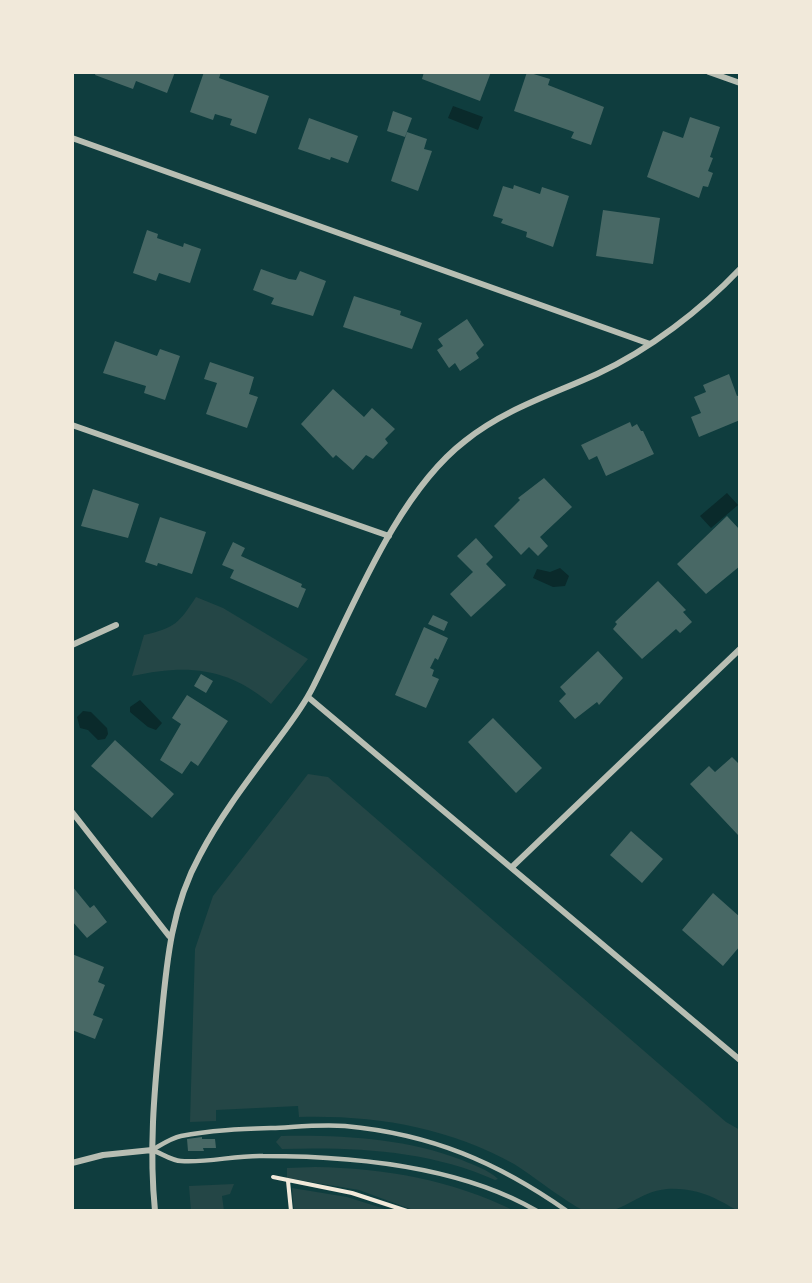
<!DOCTYPE html>
<style>
body{margin:0}
#map{position:relative;width:812px;height:1283px;overflow:hidden;background:#0f3d3e;font-family:Barlow,sans-serif}
canvas{display:block}
.frame{position:absolute;inset:0;border:74px solid #f1e9da;pointer-events:none}
</style>
<div id="map">
<canvas width="812" height="1283"></canvas>
<div class="frame"></div>
</div>
<script>
const ctx = document.querySelector('canvas').getContext('2d');
ctx.lineJoin = 'round';
function fill(path, color) { ctx.fillStyle = color; ctx.fill(path, 'evenodd'); }
function strokePath(path, color, width, dash) { ctx.strokeStyle = color; ctx.lineWidth = width; ctx.lineCap = dash ? 'butt' : 'round'; ctx.setLineDash(dash || []); ctx.stroke(path); }
fill(new Path2D(`
 M196,597L223,608L308,659L271,704C227,667 187,664 132,676L144,635C175,628 179,623 196,597Z
 M308,774L328,777L726,1122L740,1130V1211C733,1209 727,1204 720,1201C703,1192 686,1188 667,1189C634,1192 623,1218 586,1211C575,1209 529,1173 514,1164C447,1127 375,1115 299,1117L298,1106L216,1110V1121L190,1122L195,949L213,896Z
 M281,1136C343,1135 403,1138 462,1160C473,1165 489,1170 498,1179L495,1180C428,1150 354,1147 282,1149L276,1142Z
 M315,1167C385,1168 452,1180 515,1211H416L359,1190L287,1178V1168Z
 M234,1184L230,1194L222,1196L224,1211H191L189,1186Z
 M292,1188L347,1197L391,1211H294Z`), '#244646');
fill(new Path2D(`
 M453,106L483,117L478,130L448,118Z
 M727,493L738,505L711,528L700,516Z
 M560,568L569,576L565,586L553,587L533,578L537,569L550,572Z
 M140,700L162,723L156,730L148,727L130,712V707Z
 M83,711L91,712L107,728L108,734L105,739L98,740L88,730L80,728L77,717Z`), '#0a2a2b');
fill(new Path2D(`
 M96,72H175L167,93L136,81L133,89L95,75Z
 M204,72H221L219,78L269,96L256,134L230,125L232,119L215,114L213,120L190,112Z
 M424,72H491L480,101L422,79Z
 M527,72L550,79L548,85L604,107L591,145L571,138L574,132L514,111Z
 M393,111L412,118L405,137L387,131Z
 M690,117L720,127L710,157L713,158L708,171L713,173L708,187L703,186L699,198L647,177L663,131L683,138Z
 M309,118L358,136L348,163L331,157L330,160L298,149Z
 M407,132L427,139L424,149L432,151L418,191L391,181Z
 M514,185L540,194L542,187L569,196L553,247L526,237L527,232L501,223L503,219L493,216L503,186L513,189Z
 M603,210L660,218L653,264L596,256Z
 M147,230L158,234L157,238L183,247L184,243L201,249L190,283L159,273L156,281L133,273Z
 M261,269L289,279L296,280L300,271L326,281L313,316L271,304L274,298L253,290Z
 M354,296L401,311L400,315L422,323L412,349L343,327Z
 M467,319L484,345L476,353L479,358L460,371L455,363L449,368L437,350L443,346L438,339Z
 M115,341L157,356L160,349L180,356L165,400L144,393L146,386L103,373Z
 M210,362L254,377L249,394L258,397L247,428L206,414L217,383L204,379Z
 M729,374L737,396L740,395V420L699,437L691,417L701,413L694,397L706,392L703,385Z
 M333,389L364,417L372,408L395,429L385,439L388,443L373,459L366,455L353,470L336,455L333,458L301,424Z
 M630,422L632,427L637,424L641,431H643L654,454L606,476L597,456L589,460L581,445Z
 M544,478L572,507L540,537L548,546L538,556L529,547L521,555L494,526L520,500L518,498Z
 M93,489L139,504L128,538L81,526Z
 M727,516L740,530V566L706,594L677,564Z
 M160,517L206,532L192,574L158,563L157,566L145,562Z
 M476,538L493,557L486,564L506,585L471,617L450,594L473,572L457,556Z
 M233,542L245,548L241,556L302,584L301,587L306,589L298,608L230,578L234,570L222,565Z
 M658,581L686,610L683,612L692,622L680,633L676,629L642,659L613,629L617,624L615,622Z
 M433,615L448,622L444,631L428,624Z
 M424,627L448,638L438,660L435,658L430,668L434,670L432,676L439,679L426,708L395,695Z
 M598,651L623,678L599,705L597,702L575,719L559,701L566,694L560,687Z
 M201,674L213,681L206,693L194,686Z
 M187,695L228,721L198,766L191,761L182,774L160,760L181,724L172,718Z
 M493,718L542,768L516,793L468,742Z
 M115,740L174,794L152,818L91,766Z
 M732,757L740,765L738,835L690,784L709,766L715,772Z
 M631,831L663,859L642,883L610,855Z
 M72,886L90,908L94,905L107,922L87,938L72,921Z
 M713,893L740,917V946L723,966L682,930Z
 M72,954L104,967L98,982L105,985L93,1015L103,1019L95,1039L72,1030Z
 M202,1137V1139H215L216,1148H203L204,1151H188L187,1139Z`), '#486865');
strokePath(new Path2D(`
 M273,1177L352,1193L407,1211
 M288,1181L291,1211`), '#f1e9da', 4);
strokePath(new Path2D(`
 M152,1150C161,1145 171,1138 181,1136C210,1130 242,1129 272,1128C295,1127 321,1124 345,1126C431,1134 497,1162 567,1211
 M152,1150C161,1153 172,1161 181,1161C208,1163 236,1155 263,1156C350,1156 460,1166 537,1211`), '#b8beb3', 4.5);
strokePath(new Path2D(`
 M709,72L740,83
 M72,138L650,344
 M72,425L389,536
 M72,645L116,625
 M308,697L740,1060
 M72,812L169,936
 M512,867L740,649
 M72,1163L103,1155L152,1150
 M155,1211C149,1151 154,1093 160,1033C166,971 169,911 200,855C222,813 252,775 280,737C292,721 304,705 313,687C352,610 396,494 465,441C505,409 551,395 597,374C649,350 701,310 740,269`), '#b8beb3', 6);
</script>
